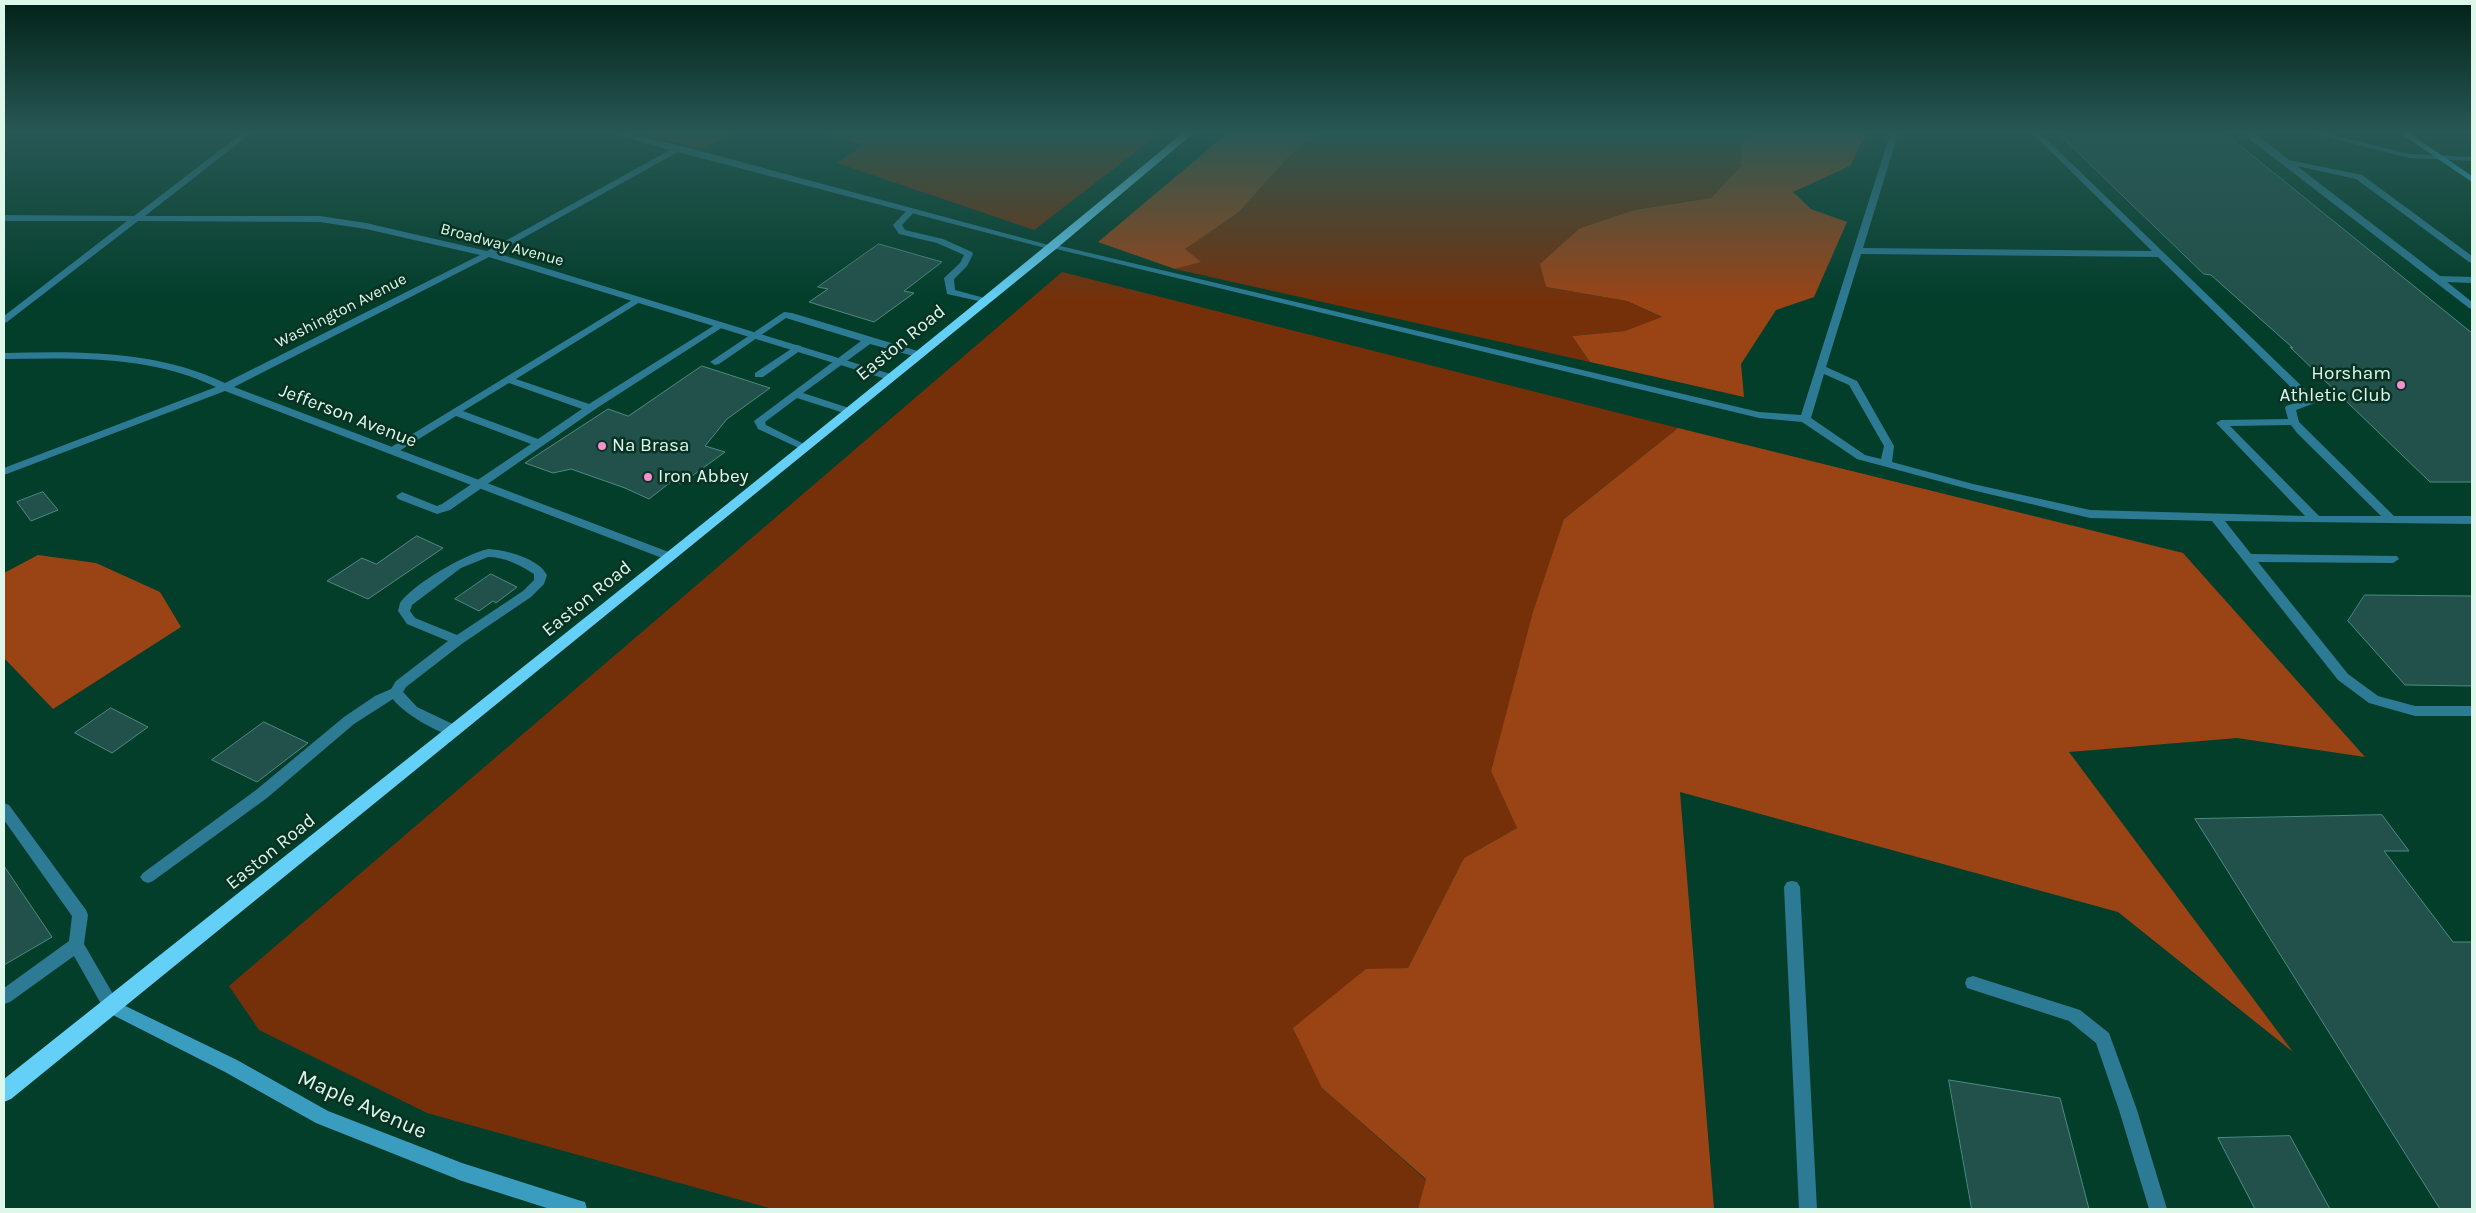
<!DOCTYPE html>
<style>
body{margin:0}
#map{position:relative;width:2476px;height:1213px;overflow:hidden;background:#033e2b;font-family:Karla,sans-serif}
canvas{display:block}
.frame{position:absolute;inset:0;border:5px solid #ddf8eb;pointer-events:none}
</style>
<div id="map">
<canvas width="2476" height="1213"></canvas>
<div class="frame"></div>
</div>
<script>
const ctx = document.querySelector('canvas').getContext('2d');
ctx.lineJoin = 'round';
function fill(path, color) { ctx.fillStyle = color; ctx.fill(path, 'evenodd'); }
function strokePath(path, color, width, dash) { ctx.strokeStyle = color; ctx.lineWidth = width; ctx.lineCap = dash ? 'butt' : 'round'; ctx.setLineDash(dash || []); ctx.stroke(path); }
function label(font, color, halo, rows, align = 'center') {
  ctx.font = font + ' Karla,sans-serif'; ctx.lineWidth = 5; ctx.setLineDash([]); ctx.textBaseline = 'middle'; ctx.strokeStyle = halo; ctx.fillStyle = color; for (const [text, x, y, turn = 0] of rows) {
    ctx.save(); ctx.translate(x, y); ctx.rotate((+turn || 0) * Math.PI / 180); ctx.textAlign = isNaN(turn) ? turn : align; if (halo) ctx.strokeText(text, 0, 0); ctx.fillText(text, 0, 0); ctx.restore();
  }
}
fill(new Path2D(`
 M628,131H736L702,149Z
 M818,131H1163L1034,230L837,163L863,145Z
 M1341,131H1750L1741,143V166L1711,198L1634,210L1580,228L1541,264L1546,287L1627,301L1663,318L1625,331L1572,336L1590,362L1175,269L1200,262L1184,249L1239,212L1283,163L1307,140Z
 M1062,272L1678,428L1564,519L1491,770L1517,828L1464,858L1408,968L1366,970L1322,1088L1426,1180L1418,1209H773L427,1113L259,1030L229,986Z`), '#75300a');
fill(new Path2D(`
 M1230,131H1341L1307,140L1283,163L1239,212L1185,249L1201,262L1175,269L1098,242Z
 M1750,131H1868L1850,166L1793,192L1811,209L1847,222L1814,297L1776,310L1741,364L1744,397L1590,362L1572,336L1625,331L1662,317L1627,301L1546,287L1540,264L1580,228L1634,210L1711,198L1741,166V143Z
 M1678,428L2183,553L2365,757L2237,738L2069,752L2293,1052L2118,912L1680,792L1714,1209H1418L1426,1179L1322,1088L1293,1028L1366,969L1408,968L1464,858L1517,828L1491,771L1533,612L1564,519Z
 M38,555L96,563L160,592L181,627L53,709L4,658V573Z`), '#9a4416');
const building = new Path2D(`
 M2056,131H2222L2472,333V482H2430L2290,347L2293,348L2211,275L2204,274Z
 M879,244L942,262L904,291L914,293L874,322L809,302L828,289L818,287Z
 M702,366L770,388L727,419L705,446L725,452L681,484L672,481L649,499L625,488L571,469L553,473L525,463L608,409L628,416Z
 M43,492L58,510L31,521L17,502Z
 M417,536L443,548L368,599L327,581L362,558L376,564Z
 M491,574L517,587L496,603L493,601L479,611L455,599Z
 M2365,595L2472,596V686L2405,685L2348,621Z
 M111,708L148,727L112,753L75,733Z
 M264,722L308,743L257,782L212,760Z
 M2382,815L2409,851H2384L2453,942H2472V1209H2440L2195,819Z
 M4,866L52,937L4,965Z
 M1949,1080L2060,1098L2089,1209H1972Z
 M2290,1136L2330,1209H2255L2218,1138Z`);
fill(building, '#22504a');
strokePath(building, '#4c8b82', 1);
fill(new Path2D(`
 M1891,131H1899L1863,248L2152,251L2030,131H2038L2315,399V403L2296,410L2299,422L2394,516H2472V524L2225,521L2251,554L2397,556L2399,559L2393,563L2258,562L2348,674L2378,696L2415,706H2472V716H2415L2369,703L2338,680L2212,521L2090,518L1972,490L1857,459L1802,422L1759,418L1048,247L1052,244L1759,412L1801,415ZM1861,254L2158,257L2304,400L2286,406L2285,408L2288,419L2221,420L2216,423L2305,516L2090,510L1973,484L1892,462L1894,446L1857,381L1826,367ZM1824,374L1849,385L1884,446L1881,459L1865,455L1811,418ZM2291,425L2297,433L2381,516H2319L2230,426Z
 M2239,131H2249L2256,134L2289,160L2362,175L2472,256V263L2469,262L2356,179L2297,166L2440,276L2472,277V283L2447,282L2472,302V309L2469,308Z
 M909,208L916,210L902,225L905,230L943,239L972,252L973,254L967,266L954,279L955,290L988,299V303L947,294L944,278L960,263L964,255L937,243L899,234L893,225Z
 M637,297L642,300L640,302L516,379L589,404L718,323L721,322L726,325L597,408L450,510L437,514L398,499L396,496L402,492L437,506L442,504L531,444L456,416L396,453H388L387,451L388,449ZM509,383L582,409L538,439L463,411Z
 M784,312L792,313L921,352L922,354L917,357L870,344L803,393L852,409V413H844L797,398L765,422L766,425L810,447L805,450L801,449L758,429L754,421L861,341L786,318L719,364L715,365L710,362Z
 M797,345L801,346V350L763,377H755V373Z
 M488,549C506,550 538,558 547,575L544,584L531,597L463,643L406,687L403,692L417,707L459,727L461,731L459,735C445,739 401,712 393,699L354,724L267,798L153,881L148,883L143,881L140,877L143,873L256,790L344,717L375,696L391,689L396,681L448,641L407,624L398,611L400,603C413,584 465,554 488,549ZM488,557C505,557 520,565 534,574V580L523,591L457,635L415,618L410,611L412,605L461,568Z
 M4,803L9,805L86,910L88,915L84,944L117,1001L119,1006L117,1011L111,1013L105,1011L74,956L10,1002L4,1004V988L69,941L72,916L4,820Z
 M1792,881L1797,882L1800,887L1817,1209H1799L1784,887L1787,882Z
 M1973,976L2080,1010L2109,1033L2137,1110L2167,1209H2149L2119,1110L2096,1043L2069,1021L1967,988L1965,983L1967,978Z`), '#2c7a94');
fill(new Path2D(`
 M245,131H254L145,216H320L366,223L487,251L670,150L604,131H617L682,146L1056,247L1049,249L678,152L496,253L894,375V379H886L489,257L234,387L674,554L676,557L670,561L225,391L4,475V468L216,387C150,355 76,358 4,359V353C79,351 156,350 225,383L480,255L366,229L320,222L138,221L7,322L4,323V316L127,221H4V215L134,216Z
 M2303,131H2317L2409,154L2472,157V161L2409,158Z`), '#2c7a94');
fill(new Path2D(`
 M111,999L237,1060L328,1111L462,1163L578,1200L585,1202L587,1209H550L462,1181L316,1123L225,1072L105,1011L103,1006L105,1001Z`), '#3a9dbf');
fill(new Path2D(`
 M2397,131H2406L2472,176V182Z`), '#2ebae6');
fill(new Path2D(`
 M1185,131H1196L1056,249L11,1099L4,1102V1079C399,765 797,453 1185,131Z`), '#64d0f7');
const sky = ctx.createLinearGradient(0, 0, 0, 301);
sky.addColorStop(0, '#022218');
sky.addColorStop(0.44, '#285855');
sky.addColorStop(1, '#28585500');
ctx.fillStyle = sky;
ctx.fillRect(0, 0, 2476, 301);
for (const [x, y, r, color] of [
 [2401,385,5,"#f790cd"],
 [602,446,5,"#f790cd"],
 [648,477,5,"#f790cd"]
]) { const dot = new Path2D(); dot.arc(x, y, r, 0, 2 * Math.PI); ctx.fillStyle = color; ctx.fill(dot); strokePath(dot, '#083223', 2); }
label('16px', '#ddf8eb', '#083223', [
 ["Broadway Avenue",502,245,15],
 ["Washington Avenue",341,311,-27]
]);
label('19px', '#ddf8eb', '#083223', [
 ["Easton Road",901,343,-39],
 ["Jefferson Avenue",348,416,21],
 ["Easton Road",587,599,-39],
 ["Easton Road",271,852,-39]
]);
label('19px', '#ddf8eb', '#083223', [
 ["Horsham",2391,374,"right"],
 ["Athletic Club",2391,396,"right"],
 ["Na Brasa",612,446],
 ["Iron Abbey",658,477]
], 'left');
label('22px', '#ddf8eb', '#083223', [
 ["Maple Avenue",362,1105,24]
]);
</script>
